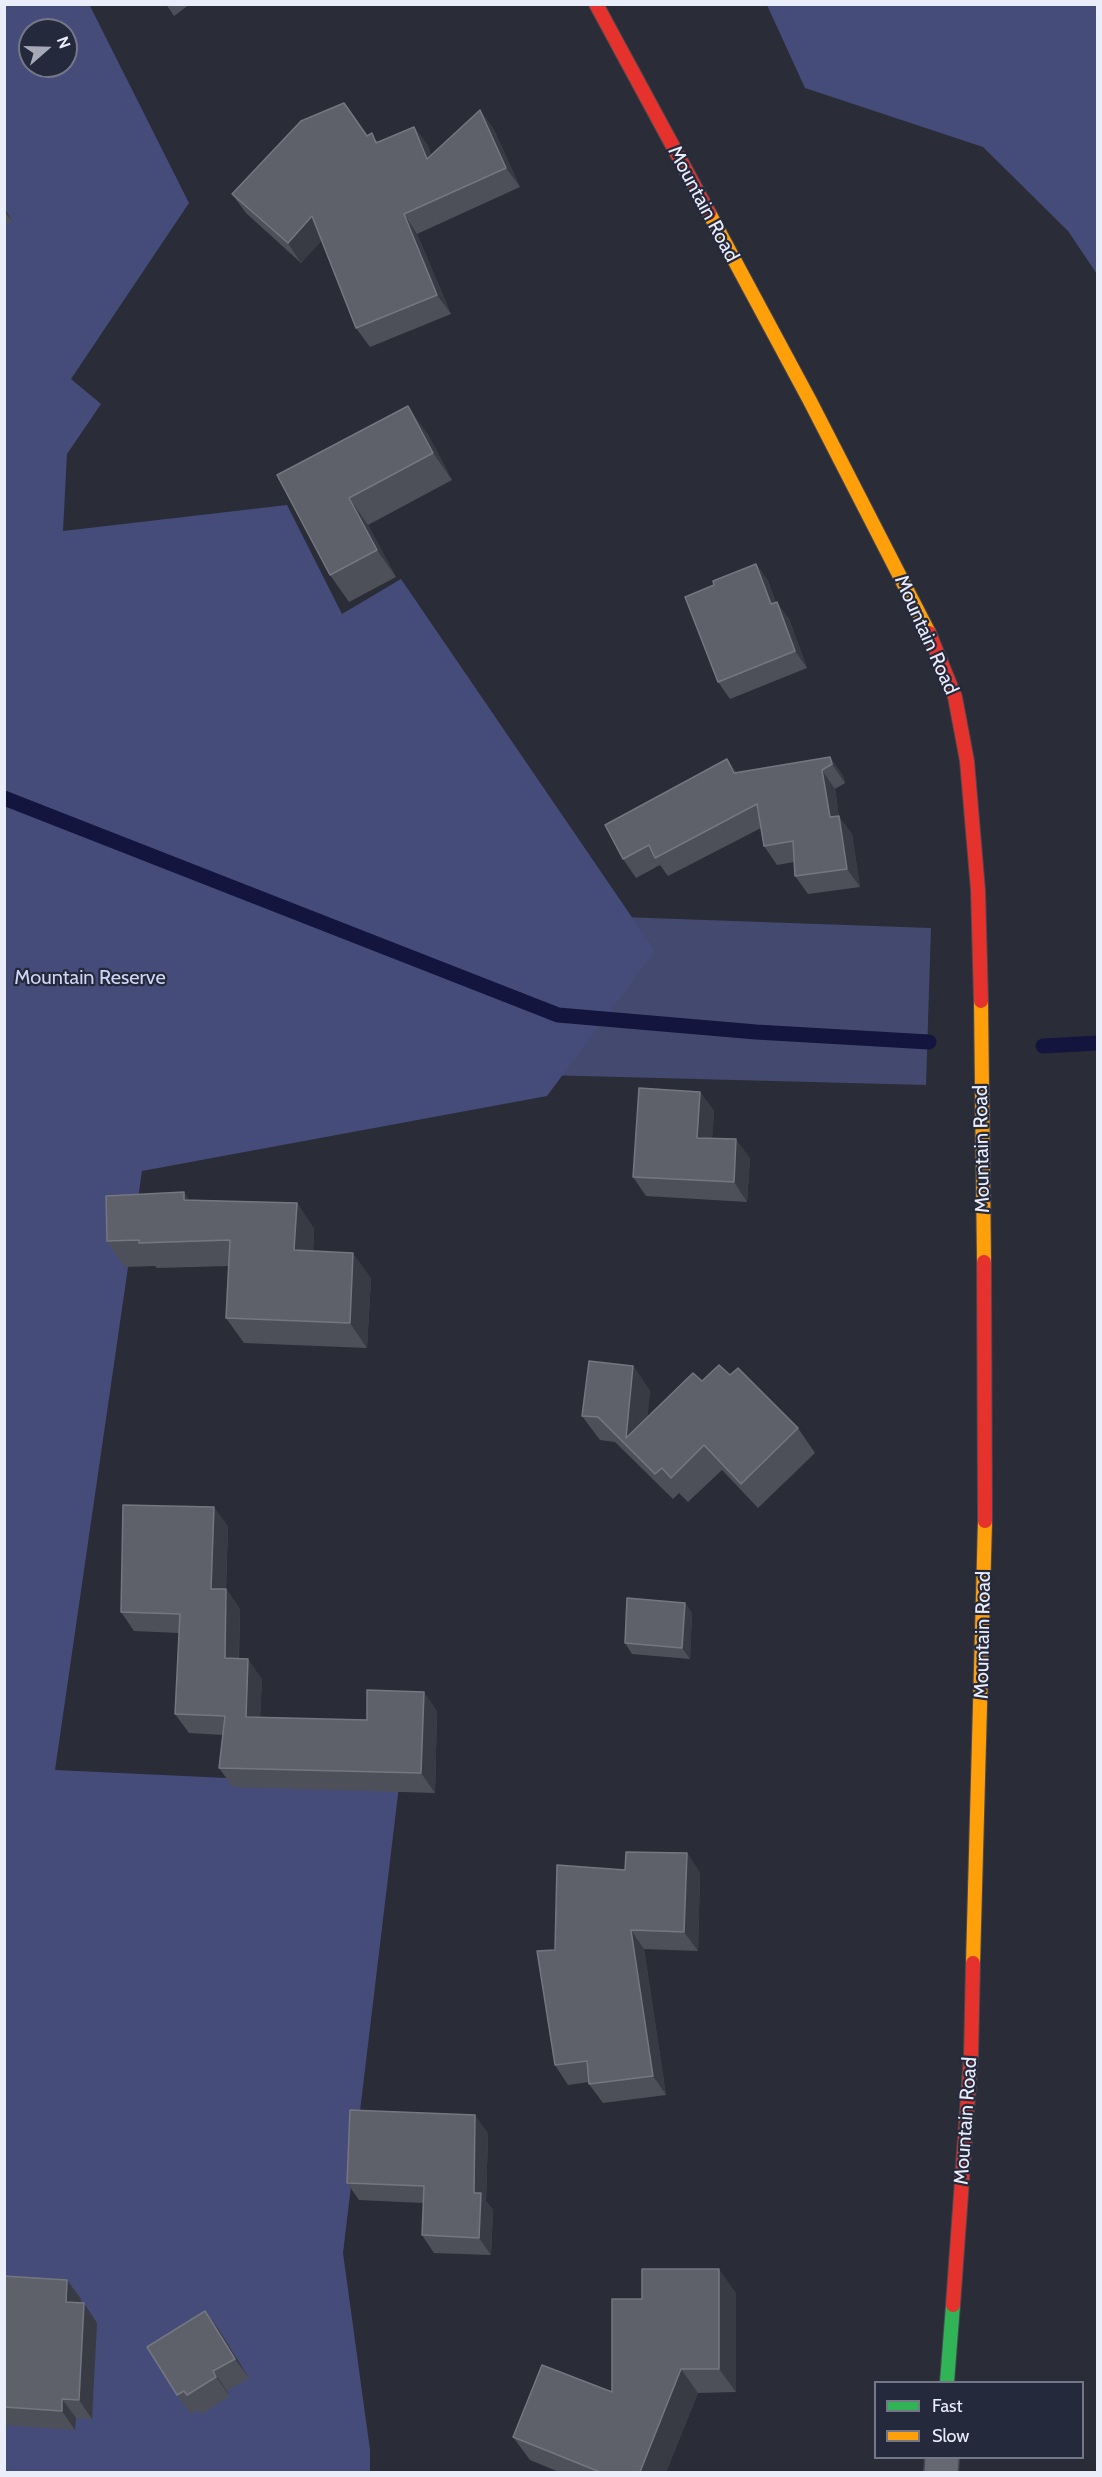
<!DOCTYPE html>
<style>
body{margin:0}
#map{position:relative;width:1102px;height:2477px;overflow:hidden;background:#2a2c37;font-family:Cabin,sans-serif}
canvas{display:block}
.frame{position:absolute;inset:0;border:6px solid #eaedfa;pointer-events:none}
.legend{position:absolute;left:874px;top:2381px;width:210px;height:78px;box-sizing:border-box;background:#25293c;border:2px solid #747788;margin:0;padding:8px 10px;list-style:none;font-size:18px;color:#eaedfa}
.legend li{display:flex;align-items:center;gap:12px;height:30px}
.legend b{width:30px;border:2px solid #747788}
.north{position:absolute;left:18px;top:18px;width:60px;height:60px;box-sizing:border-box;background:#25293c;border:2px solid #747788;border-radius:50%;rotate:70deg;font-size:16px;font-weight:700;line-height:24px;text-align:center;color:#eaedfa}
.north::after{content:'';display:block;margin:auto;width:21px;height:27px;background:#a7a9b6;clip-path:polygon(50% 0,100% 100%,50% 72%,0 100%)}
</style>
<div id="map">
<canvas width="1102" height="2477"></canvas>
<div class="frame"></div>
<ul class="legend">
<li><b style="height:8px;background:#30b455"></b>Fast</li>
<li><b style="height:8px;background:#ff9f0a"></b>Slow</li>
</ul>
<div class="north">N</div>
</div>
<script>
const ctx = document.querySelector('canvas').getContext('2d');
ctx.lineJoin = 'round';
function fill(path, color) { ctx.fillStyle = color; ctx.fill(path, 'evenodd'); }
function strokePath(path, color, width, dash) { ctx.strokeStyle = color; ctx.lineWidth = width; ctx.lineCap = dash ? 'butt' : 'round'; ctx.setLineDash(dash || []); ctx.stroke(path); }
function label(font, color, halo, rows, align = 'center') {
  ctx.font = font + ' Cabin,sans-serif'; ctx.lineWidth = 4.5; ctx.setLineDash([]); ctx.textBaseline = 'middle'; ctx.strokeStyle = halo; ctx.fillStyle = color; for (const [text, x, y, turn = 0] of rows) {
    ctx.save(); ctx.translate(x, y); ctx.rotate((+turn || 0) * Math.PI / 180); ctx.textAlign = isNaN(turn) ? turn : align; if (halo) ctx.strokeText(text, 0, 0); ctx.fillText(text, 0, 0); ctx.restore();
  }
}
fill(new Path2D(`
 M4,687L116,899L931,928L926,1085L5,1061Z`), '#43496f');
fill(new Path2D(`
 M89,4L189,203L71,379L101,404L67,454L63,531L287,505L342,614L401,579L655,951L547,1096L142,1171L55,1770L399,1786L343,2253L370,2450V2472H5L4,5ZM30,30H66V66H30Z
 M767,5H1097V274L1068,231L983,147L805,88Z`), '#454c7a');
strokePath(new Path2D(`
 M4,798L558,1015L756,1032L929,1042
 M1043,1046L1098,1043`), '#14153f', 15);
const street = new Path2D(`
 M941,2472L942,2458`);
const fast = new Path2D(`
 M947,2382L953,2305`);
const slow = new Path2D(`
 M709,213L810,401L929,633
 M981,1001L984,1262
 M973,1963L985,1521`);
const jam = new Path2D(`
 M596,4L709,213
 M929,633L955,697L967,761L978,890L981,1001
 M984,1262L985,1521
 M953,2305L971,2055L973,1963`);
strokePath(street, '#464851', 36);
strokePath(fast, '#464851', 16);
strokePath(slow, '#464851', 16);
strokePath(jam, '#464851', 16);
strokePath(street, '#666871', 33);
strokePath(fast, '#30b455', 14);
strokePath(slow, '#ff9f0a', 14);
strokePath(jam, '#e5322d', 14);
fill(new Path2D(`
 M166,4H190L174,16Z
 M480,110L494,130L520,187L417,234L451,314L370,347L356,328L322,240L301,263L246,213L232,194L368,136L379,142L414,127L428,146L431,155Z
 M4,207L12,221L4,224Z
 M427,433L452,480L368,525L396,577L349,602L330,575L277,475Z
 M756,564L768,581L776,603L789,619L807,668L730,699L718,682L714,585Z
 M830,757L843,776L845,783L835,789L839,817L852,834L860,887L808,894L795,876L794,862L777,865L764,846L761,828L668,876L660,865L636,878L623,859L727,759L737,773Z
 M700,1092L714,1111L712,1138L750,1158L747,1202L646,1196L633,1177Z
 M190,1200L297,1203L314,1229L313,1251L371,1278L367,1348L244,1343L226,1318L229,1266L157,1268L155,1266L125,1267L107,1241Z
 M633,1366L650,1391L647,1417L702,1381L730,1375L798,1428L815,1453L758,1508L722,1470L688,1502L679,1493L673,1499L615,1442L600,1440L582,1416Z
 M228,1526L226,1589L240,1609L239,1659L262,1679L260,1717L367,1720L437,1711L435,1793L233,1787L219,1768L223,1735L189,1733L175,1714L179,1633L134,1631L121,1612Z
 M685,1603L692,1613L690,1659L632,1654L625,1643Z
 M687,1853L700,1873L698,1951L644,1949L666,2095L603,2103L589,2084V2082L568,2085L555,2065V1950L625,1870Z
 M488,2133L486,2201L493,2210L491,2255L434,2253L422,2235L423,2203L359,2200L347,2183Z
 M4,2276L67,2280L81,2299L80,2303L97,2323L92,2419L76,2418L75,2430L4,2425Z
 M736,2293V2392L698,2393L666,2472H559L530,2460L513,2437L612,2392L642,2299Z
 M205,2311L219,2330L249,2378L227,2391L230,2396L201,2414L197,2410L191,2414L177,2395Z`), '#4e5059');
fill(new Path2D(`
 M480,110L494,130L520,187L506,168Z
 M414,127L428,146L440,179L427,159Z
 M4,207L12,221L4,211Z
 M404,214L417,234L451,314L437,295Z
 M312,216L326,236L301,263L288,243Z
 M408,406L427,433L452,480L433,453Z
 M349,498L368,525L396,577L377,550Z
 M756,564L768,581L783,621L771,604Z
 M777,602L789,619L807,668L795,651Z
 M830,757L843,776L845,783L832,764Z
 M727,759L740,778L734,773Z
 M822,770L835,789L839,817L852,834L860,887L847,869L830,817Z
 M700,1092L714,1111L711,1157L697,1138Z
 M736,1139L750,1158L747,1202L734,1182Z
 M184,1192L202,1218L184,1200Z
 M297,1203L314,1229L312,1276L294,1250Z
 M353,1253L371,1278L367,1348L350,1323Z
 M633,1366L650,1391L643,1462L626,1438Z
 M214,1507L228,1526L225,1608L211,1589Z
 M226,1589L240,1609L238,1678L225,1658Z
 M685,1603L692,1613L690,1659L682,1648Z
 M248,1659L262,1679L259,1736L246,1717Z
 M424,1692L437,1711L435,1793L421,1773Z
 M687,1853L700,1873L698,1951L684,1932Z
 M631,1930L644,1949L666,2095L653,2076Z
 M475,2115L488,2133L486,2201L493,2210L491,2255L479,2238L474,2193Z
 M719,2269L736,2293V2392L719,2369Z
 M67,2280L81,2299L79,2321L66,2302Z
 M84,2303L97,2323L92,2419L79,2400Z
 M205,2311L219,2330L249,2378L235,2359Z
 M681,2369L698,2393L666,2472H640Z
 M213,2371L227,2391L230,2396L216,2377Z
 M62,2399L76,2418L75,2430L62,2411Z`), '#383a44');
const building = new Path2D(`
 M344,103L367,136L372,133L376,143L414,127L427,159L480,110L506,168L404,214L437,295L356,328L312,216L288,243L232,194L301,121Z
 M408,406L433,453L349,498L377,550L330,575L277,475Z
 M756,564L771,604L777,602L795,651L718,682L685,597L714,585L713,581Z
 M830,757L832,764L822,770L830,817L839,816L847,869L795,876L793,841L764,846L757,804L655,858L649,845L623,859L605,825L727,759L734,773Z
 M639,1088L700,1092L697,1138L736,1139L734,1182L633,1177Z
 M184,1192V1200L297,1203L294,1250L353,1253L350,1323L226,1318L230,1240L139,1243V1240L107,1241L106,1196Z
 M589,1361L633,1366L626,1438L693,1373L702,1381L719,1365L730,1375L738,1368L798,1428L741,1484L704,1445L671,1478L662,1468L655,1474L598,1417L582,1416Z
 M123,1505L214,1507L211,1589H226L225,1658L248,1659L246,1717L367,1720V1690L424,1692L421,1773L219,1768L225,1716L175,1714L180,1614L121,1612Z
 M627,1598L685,1603L682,1648L625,1643Z
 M626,1852L687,1853L684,1932L631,1930L653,2076L589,2084L587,2061L555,2065L537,1951L555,1950L557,1865L625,1870Z
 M350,2110L475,2115L474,2193H481L479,2238L422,2235L424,2186L347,2183Z
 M642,2269H719V2369H681L640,2472H600L513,2437L542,2365L612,2392V2299H642Z
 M4,2276L67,2280L66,2302L84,2303L79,2400L62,2399V2411L4,2407Z
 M205,2311L235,2359L213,2371L216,2377L187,2395L184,2391L177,2395L147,2347Z`);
fill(building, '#5f616a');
strokePath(building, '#747781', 1.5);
label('20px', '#eaedfa', '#25293c', [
 ["Mountain Road",703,204,62],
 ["Mountain Road",926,635,66],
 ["Mountain Road",982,1149,-91],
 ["Mountain Road",983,1635,-89],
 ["Mountain Road",966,2121,-86]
]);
label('20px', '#ced5f5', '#25293c', [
 ["Mountain Reserve",90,978]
]);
</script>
